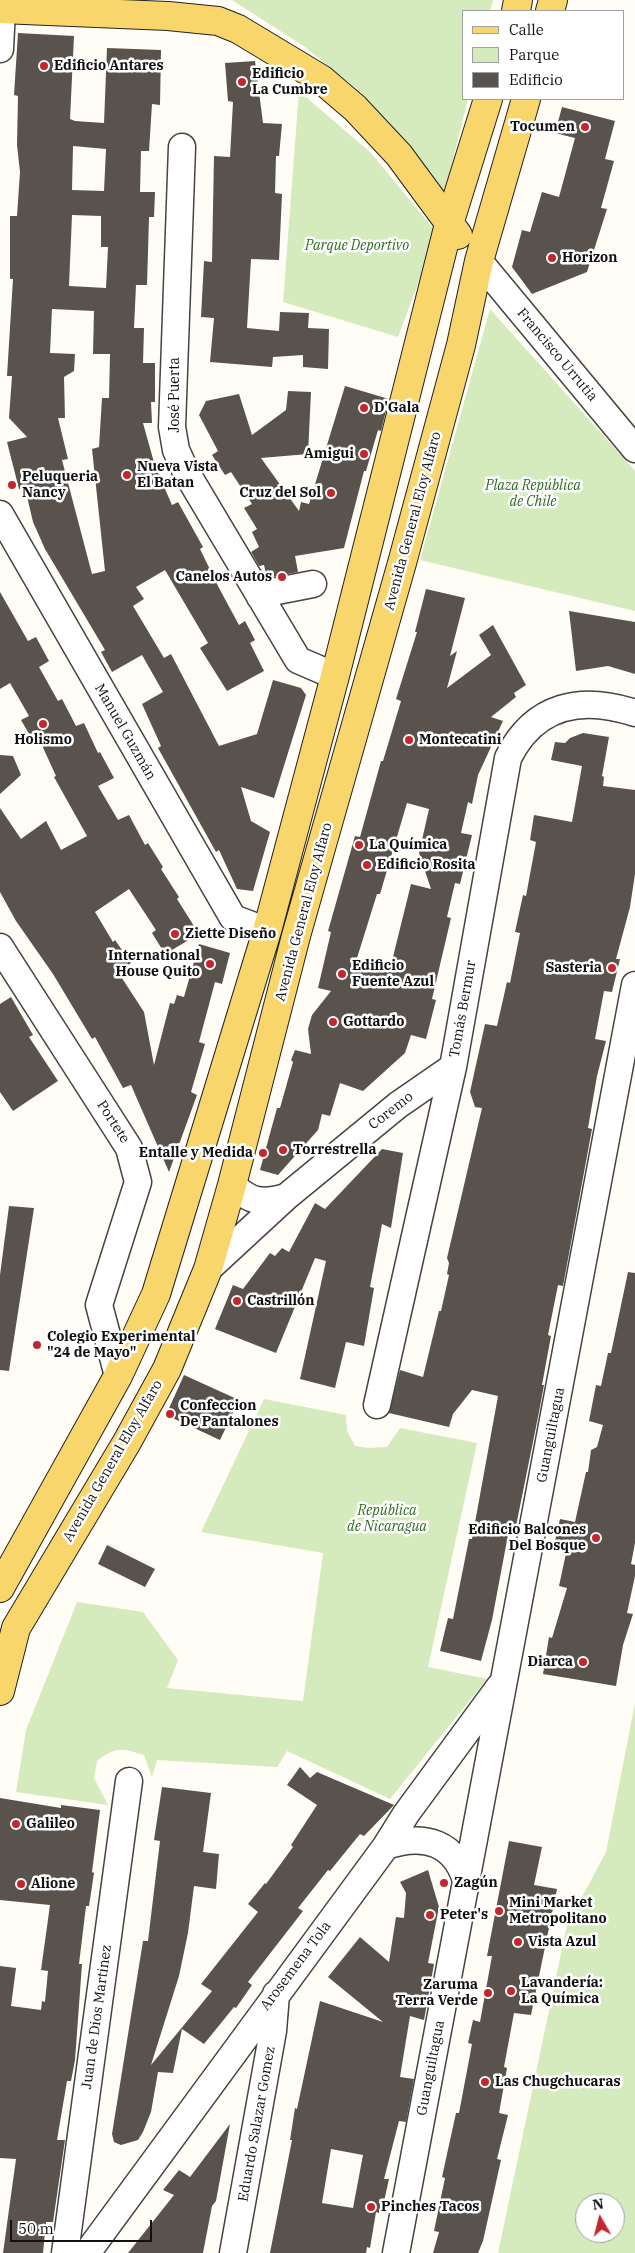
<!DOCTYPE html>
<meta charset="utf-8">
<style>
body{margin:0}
#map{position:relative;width:635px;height:2253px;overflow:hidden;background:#fffdf5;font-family:"IBM Plex Serif",serif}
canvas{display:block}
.legend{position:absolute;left:462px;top:10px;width:162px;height:90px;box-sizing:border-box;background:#fff;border:1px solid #a0a0a0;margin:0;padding:6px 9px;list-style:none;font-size:15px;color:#111}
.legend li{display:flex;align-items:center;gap:10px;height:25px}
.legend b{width:25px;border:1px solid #a0a0a0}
.north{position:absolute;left:575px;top:2193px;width:50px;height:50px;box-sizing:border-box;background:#fff;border:1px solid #a0a0a0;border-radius:50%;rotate:352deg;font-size:14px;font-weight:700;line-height:20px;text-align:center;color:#111}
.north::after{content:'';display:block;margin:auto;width:18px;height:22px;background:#c4262e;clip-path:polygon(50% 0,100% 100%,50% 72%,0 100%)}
.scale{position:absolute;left:10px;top:2220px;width:142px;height:22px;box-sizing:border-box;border:2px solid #111;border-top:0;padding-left:6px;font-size:15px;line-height:18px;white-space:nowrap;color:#111;-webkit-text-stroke:4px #fff;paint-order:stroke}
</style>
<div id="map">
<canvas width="635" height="2253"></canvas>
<ul class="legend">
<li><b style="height:6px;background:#f9d66b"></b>Calle</li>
<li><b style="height:14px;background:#d5ebbd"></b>Parque</li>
<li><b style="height:14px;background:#5a524d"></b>Edificio</li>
</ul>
<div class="north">N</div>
<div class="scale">50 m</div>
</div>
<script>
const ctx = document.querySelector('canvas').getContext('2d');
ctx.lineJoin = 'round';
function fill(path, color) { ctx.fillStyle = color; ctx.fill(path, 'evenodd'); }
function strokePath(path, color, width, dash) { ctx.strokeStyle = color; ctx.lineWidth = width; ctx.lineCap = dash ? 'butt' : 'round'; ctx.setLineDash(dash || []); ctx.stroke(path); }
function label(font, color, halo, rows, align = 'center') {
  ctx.font = font + ' "IBM Plex Serif",serif'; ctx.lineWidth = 5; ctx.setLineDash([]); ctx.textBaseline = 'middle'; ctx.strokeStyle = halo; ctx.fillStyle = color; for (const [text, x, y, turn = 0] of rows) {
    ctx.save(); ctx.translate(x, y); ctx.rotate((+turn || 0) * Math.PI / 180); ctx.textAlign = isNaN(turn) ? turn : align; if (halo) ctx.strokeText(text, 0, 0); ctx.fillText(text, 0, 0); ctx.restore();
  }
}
fill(new Path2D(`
 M232,0H493L490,11H464V99H468L444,195L361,92L305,47Z
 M299,91L371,153L437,233L398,337L283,302Z
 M490,309L635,471V611L420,560Z
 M264,1399L346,1415L347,1431L355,1446L368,1448L387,1447L400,1428L477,1443L428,1667L487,1679L390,1799L287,1751L277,1767L157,1760L152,1777L144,1755C122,1748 116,1746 97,1761L94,1778L108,1805L16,1792L26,1730L77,1602L143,1612L178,1660L167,1688L303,1701L323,1553L201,1532Z
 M635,1703V2253H498L567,1925L606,1852ZM585,2203H615V2233H585Z`), '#d5ebbd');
fill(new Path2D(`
 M18,33L74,36L70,119L75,121L104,123L107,48L161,50L160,105L152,104L149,151H141L140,192H155L154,217H149L147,285H136L134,328H144L143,363H155V402H151L152,423H143L155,466L172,505L178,502L203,547L200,549L219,588L239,625L245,621L255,640L250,643L264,671L227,691L200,648L208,643L165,570L136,587L144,599L133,606L164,658L171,654L219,746L257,734L273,680L301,688L306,695L274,798L241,787L251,821L270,832L253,891L237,889L219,850L216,852L158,748L161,746L142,704L163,692L142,655L112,672L101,652L105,650L45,549L33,522L25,488L19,489L7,442L27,437L9,418L12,376H7L13,279H10V216H17L20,172L17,145L18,96L14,95ZM73,146L106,149L104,191L72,190ZM72,215L101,216V247H108L106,288L69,286ZM52,309L94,311L93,354H110L109,398H102L99,447L92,449L105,571L92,574L62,460L68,459L58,418H65L64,377L74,371L75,354L50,353Z
 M255,61L263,123L282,124L279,156H276L275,193L282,194L279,260L251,259L247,328L279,331L280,312L309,313L308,328L329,329L328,369L303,367V355L273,357L272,367L210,362L214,318L201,317L204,261L212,262L214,156L230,157L233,102L228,101L225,63Z
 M562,107L615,121L605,159L614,161L601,208L607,209L587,272L532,294L512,267L522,230L530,232L542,192L559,197L575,138L555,133Z
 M345,386L389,399L381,431L378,430L366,471H364L344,548L295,556L298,572L267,578L264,565L259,566L251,552L259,547L252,532L257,529L244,508L252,504L231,472L225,475L212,455L218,451L199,415L206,401L239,394L252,435L286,410L288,391L311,392L308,454L261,458L299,511L301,502L309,504Z
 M426,589L465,598L450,656L457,651L447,688L491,655L479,635L493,625L526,685L514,693L516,697L491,717L503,721L478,775L472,804L468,802L461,833L472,835L460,884L455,883L447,917L451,918L432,999L436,1000L426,1039L411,1035L405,1053L363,1091L340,1083L330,1116L322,1114L318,1130L278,1175L260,1170L277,1108H280L293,1062L291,1060L295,1050L311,1054L308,1029L312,1015L331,991L318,988L331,932L328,931L355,836L360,837L381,761H383L401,701L396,699L417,632H415ZM407,803L429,809L419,853L431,889L411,884L391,965L357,958L377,894H380Z
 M0,592L28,641L36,637L49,661L39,667L58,701L62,699L76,726L84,723L98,753L100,752L114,778L98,786L118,820L129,815L145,845L148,843L163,867L161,869L179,897L177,899L199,934L165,954L152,933L156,930L129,889L95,912L113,942L115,940L131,963L118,972L144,1012L154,1065L170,1003L174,1004L177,995L184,997L199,944L230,953L222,984L215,982L199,1042L205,1044L191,1092L197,1095L169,1172L131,1085L123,1088L95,1037L92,1039L53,974L16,921L0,892V808L21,839L46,821L61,850L87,836L54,777L56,776L40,741L35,744L21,720L29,716L10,683L0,689Z
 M569,611L635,622V674L608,666L576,671Z
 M583,733L609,737L602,776L604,777L603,786L635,790V874L630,907L616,959H620L612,992L604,991L595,1039L606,1041L597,1076L588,1128L592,1129L563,1286L558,1285L548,1335L551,1336L542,1385H544L539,1412L514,1536L508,1535L492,1620L481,1661L440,1651L448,1618L453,1619L469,1539H472L498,1396L472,1390L453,1414L449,1427L389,1413L400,1370L423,1377L439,1311H441L449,1275L447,1274L449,1263L447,1258L482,1108L475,1107L470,1092L485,1024L497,1026L507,982L510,983L520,933L515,932L523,895L526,896L536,842L530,840L534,815L572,822L582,766L551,760L555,742L565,743L570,738Z
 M0,755L13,756L21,775L0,794Z
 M11,997L33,1035L29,1037L58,1081L13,1111L0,1092V1004Z
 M382,1149L403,1153L391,1228L382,1224L370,1287L374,1288L364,1346L346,1342L335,1388L300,1379L326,1261L315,1258L276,1353L215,1329L233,1285L243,1289L270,1253L275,1256L282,1248L289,1252L315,1203L325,1209Z
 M9,1206L34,1208L9,1371L0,1370V1275Z
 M628,1272L635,1273V1543L631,1564L635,1565V1576L627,1613L633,1614L623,1645L616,1686L543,1674L549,1637L552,1638L567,1588L559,1586L568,1544L555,1541L560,1519L575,1522L586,1472H588L591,1450L597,1447L603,1425L589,1421L596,1385L601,1386L608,1353H611Z
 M184,1375L239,1400L220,1440L166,1415Z
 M107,1545L155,1569L145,1587L98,1564Z
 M300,1767L310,1778L317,1772L394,1805L364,1836L360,1834L330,1871L328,1870L298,1908L303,1911L248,1982L252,1985L236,2008L234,2007L204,2044L182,2029L173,2073L158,2072L151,2112L143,2132L138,2140L121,2145L114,2142L112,2134L143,1941H148L160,1841L154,1840L162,1787L211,1793L203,1852L219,1854L216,1889L194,1886L188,1933L179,1976L151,2065L212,1991L201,1984L258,1912L248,1904L265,1883L266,1884L293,1847L291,1845L317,1805L287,1785Z
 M0,1798L61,1808V1805L100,1810L92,1872L94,1873L89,1906H86L79,1964H82L75,2060L71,2081H67L57,2140H65L53,2222H46L43,2253H3L16,2159L0,2158V1966L16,1968L11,2006L41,2010L42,2001L45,2002L48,1971L41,1970L50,1905L0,1900Z
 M509,1841L542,1847L534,1885L557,1889L531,2015L514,2013L504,2067L507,2068L499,2113L508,2115L497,2159L501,2160L483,2241L478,2253H433L439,2232L434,2231L445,2178L442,2177L456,2113H459L472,2044L468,2043L473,2020L480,2022L492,1956H487Z
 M428,1870L439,1907L428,1963L434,1964L424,2020L410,2016L400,2077L414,2079L406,2122L399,2121L384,2179H389L383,2206L381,2205L379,2213L376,2212L370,2248L367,2247L366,2253H270L292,2140H290L295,2108L297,2109L320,2001L383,2022L328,1977L360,1937L389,1962L396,1917L404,1918L406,1893L400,1882ZM331,2149L363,2155L353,2208L322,2203Z
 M230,2124L216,2201L212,2206L203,2253H128L174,2195L163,2190L179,2170L190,2177Z`), '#5a524d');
const minor = new Path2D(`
 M0,49L2,9
 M182,147L172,427L176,450L186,472L298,660L335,676
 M479,261L635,449
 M0,514L233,918L267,931
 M260,597L272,592L313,584
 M0,947L129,1148L138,1182L99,1305L118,1376
 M232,1185C251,1202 261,1204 286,1197
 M208,1269L286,1197L398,1105L453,1067
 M377,1405L453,1067L508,758C534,705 581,695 635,713
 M386,1846C424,1833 456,1842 467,1884
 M65,2253L129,1781
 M87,2253L386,1846L406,1814L500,1686
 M233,2253L273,2031L276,1994
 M396,2253L635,985`);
const major = new Path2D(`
 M0,9L168,16L218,21L238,29L321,79L355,108L399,155L458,235
 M516,11L518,0
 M550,11L553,0
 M0,1588L118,1376L156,1294L267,931L335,676L449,224L488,99
 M0,1691L16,1628L127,1442L167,1369L208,1269L232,1185L296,936L402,563L461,345L479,261L526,99`);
strokePath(minor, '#444', 29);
strokePath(major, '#222', 30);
strokePath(minor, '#fff', 26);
strokePath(major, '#f9d66b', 28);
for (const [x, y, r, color] of [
 [44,66,5,"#c4262e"],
 [242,82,5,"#c4262e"],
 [585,127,5,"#c4262e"],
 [552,258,5,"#c4262e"],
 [364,408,5,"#c4262e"],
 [364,454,5,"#c4262e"],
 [127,475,5,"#c4262e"],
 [12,485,5,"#c4262e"],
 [331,493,5,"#c4262e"],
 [282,577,5,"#c4262e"],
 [43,724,5,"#c4262e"],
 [409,740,5,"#c4262e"],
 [359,845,5,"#c4262e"],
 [367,865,5,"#c4262e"],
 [175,934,5,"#c4262e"],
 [210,964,5,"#c4262e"],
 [612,968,5,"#c4262e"],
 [342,974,5,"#c4262e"],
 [333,1022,5,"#c4262e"],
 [283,1150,5,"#c4262e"],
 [263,1153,5,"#c4262e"],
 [237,1301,5,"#c4262e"],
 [37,1345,5,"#c4262e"],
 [170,1414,5,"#c4262e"],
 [596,1538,5,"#c4262e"],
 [583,1662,5,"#c4262e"],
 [16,1824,5,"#c4262e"],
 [444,1883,5,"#c4262e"],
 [21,1884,5,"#c4262e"],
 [499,1911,5,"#c4262e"],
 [430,1915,5,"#c4262e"],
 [518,1942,5,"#c4262e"],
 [511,1991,5,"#c4262e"],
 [488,1993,5,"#c4262e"],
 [485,2082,5,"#c4262e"],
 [371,2207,5,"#c4262e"]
]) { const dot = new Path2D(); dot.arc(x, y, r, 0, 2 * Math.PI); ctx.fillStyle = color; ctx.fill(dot); strokePath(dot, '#fff', 2); }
label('bold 14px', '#111', '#fff', [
 ["Edificio Antares",54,66],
 ["Edificio",252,74],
 ["La Cumbre",252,90],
 ["Tocumen",575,127,"right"],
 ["Horizon",562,258],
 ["D'Gala",374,408],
 ["Amigui",354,454,"right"],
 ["Nueva Vista",137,467],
 ["El Batan",137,483],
 ["Peluqueria",22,477],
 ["Nancy",22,493],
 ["Cruz del Sol",321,493,"right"],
 ["Canelos Autos",272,577,"right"],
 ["Holismo",43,740,"center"],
 ["Montecatini",419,740],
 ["La Química",369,845],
 ["Edificio Rosita",377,865],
 ["Ziette Diseño",185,934],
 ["International",200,956,"right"],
 ["House Quito",200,972,"right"],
 ["Edificio",352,966],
 ["Fuente Azul",352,982],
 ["Sasteria",602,968,"right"],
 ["Gottardo",343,1022],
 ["Torrestrella",293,1150],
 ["Entalle y Medida",253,1153,"right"],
 ["Castrillón",247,1301],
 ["Colegio Experimental",47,1337],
 ["\"24 de Mayo\"",47,1353],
 ["Confeccion",180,1406],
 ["De Pantalones",180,1422],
 ["Edificio Balcones",586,1530,"right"],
 ["Del Bosque",586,1546,"right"],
 ["Diarca",573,1662,"right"],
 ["Galileo",26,1824],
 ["Zagún",454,1883],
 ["Alione",31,1884],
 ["Mini Market",509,1903],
 ["Metropolitano",509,1919],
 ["Peter's",440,1915],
 ["Vista Azul",528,1942],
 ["Lavandería:",521,1983],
 ["La Química",521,1999],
 ["Zaruma",478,1985,"right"],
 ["Terra Verde",478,2001,"right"],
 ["Las Chugchucaras",495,2082],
 ["Pinches Tacos",381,2207]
], 'left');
label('italic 14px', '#2f6b1f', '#fff', [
 ["Parque Deportivo",357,246],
 ["Plaza República",533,486],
 ["de Chile",533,502],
 ["República",387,1511],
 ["de Nicaragua",387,1527]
]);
label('14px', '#111', '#fff', [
 ["Francisco Urrutia",557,355,50],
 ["José Puerta",175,395,-90],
 ["Avenida General Eloy Alfaro",413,521,-75],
 ["Manuel Guzmán",125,732,60],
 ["Avenida General Eloy Alfaro",304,912,-75],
 ["Tomás Bermur",463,1009,-80],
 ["Coremo",391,1111,-38],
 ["Portete",113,1122,57],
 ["Guanguiltagua",551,1435,-79],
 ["Avenida General Eloy Alfaro",113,1461,-60],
 ["Arosemena Tola",296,1966,-53],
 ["Juan de Dios Martinez",97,2017,-82],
 ["Guanguiltagua",431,2068,-79],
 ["Eduardo Salazar Gomez",257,2124,-80]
]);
</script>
